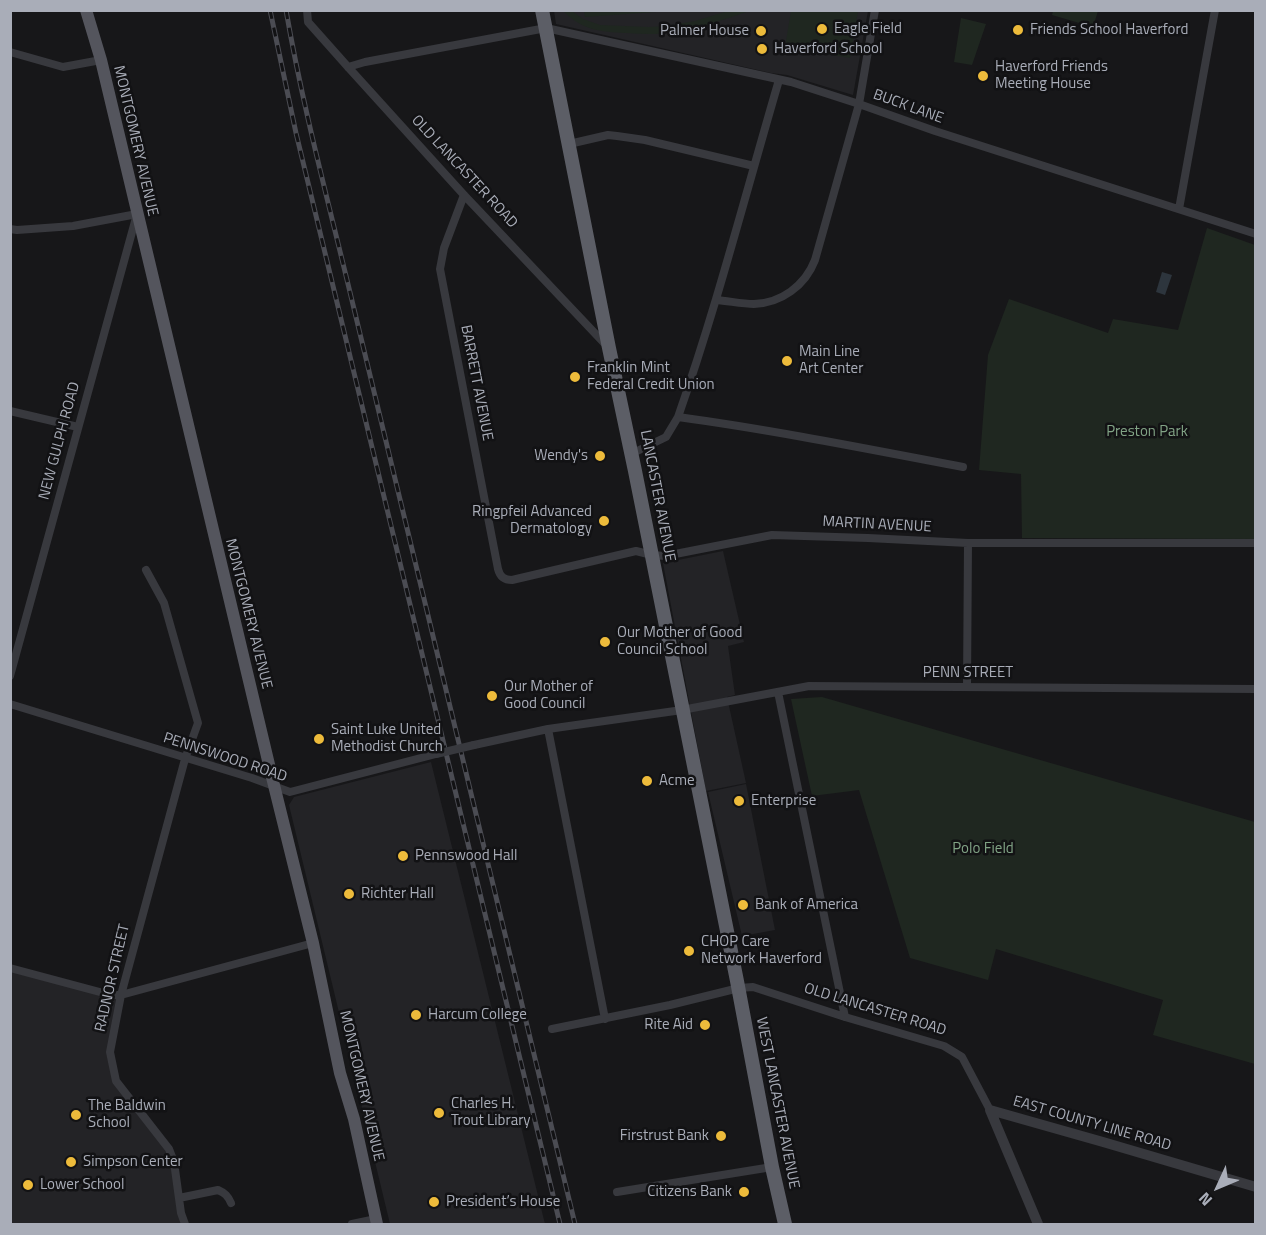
<!DOCTYPE html>
<meta charset="utf-8">
<style>
body{margin:0}
#map{position:relative;width:1266px;height:1235px;overflow:hidden;background:#171719;font-family:"Titillium Web",sans-serif}
canvas{display:block}
.frame{position:absolute;inset:0;border:12px solid #a9adb8;pointer-events:none}
.north{position:absolute;left:1188px;top:1157px;width:60px;height:60px;-webkit-text-stroke:4px #121214;paint-order:stroke;rotate:226deg;font-size:16px;font-weight:700;line-height:24px;text-align:center;color:#a9adb8}
.north::after{content:'';display:block;margin:auto;width:21px;height:27px;background:#a9adb8;clip-path:polygon(50% 0,100% 100%,50% 72%,0 100%)}
</style>
<div id="map">
<canvas width="1266" height="1235"></canvas>
<div class="frame"></div>
<div class="north">N</div>
</div>
<script>
const ctx = document.querySelector('canvas').getContext('2d');
ctx.lineJoin = 'round';
function fill(path, color) { ctx.fillStyle = color; ctx.fill(path, 'evenodd'); }
function strokePath(path, color, width, dash) { ctx.strokeStyle = color; ctx.lineWidth = width; ctx.lineCap = dash ? 'butt' : 'round'; ctx.setLineDash(dash || []); ctx.stroke(path); }
function label(font, color, halo, rows, align = 'center') {
  ctx.font = font + ' "Titillium Web",sans-serif'; ctx.lineWidth = 5; ctx.setLineDash([]); ctx.textBaseline = 'middle'; ctx.strokeStyle = halo; ctx.fillStyle = color; for (const [text, x, y, turn = 0] of rows) {
    ctx.save(); ctx.translate(x, y); ctx.rotate((+turn || 0) * Math.PI / 180); ctx.textAlign = isNaN(turn) ? turn : align; if (halo) ctx.strokeText(text, 0, 0); ctx.fillText(text, 0, 0); ctx.restore();
  }
}
fill(new Path2D(`
 M554,11H868L853,95L787,75L771,73L556,24Z
 M723,551L744,642L728,646L735,695L727,697L746,783L706,791L663,563Z
 M431,762L545,1224H390L289,805L294,797Z
 M746,784L775,930L742,936L708,792Z
 M10,968L121,995L110,1052L116,1081L169,1149L185,1224H11Z`), '#232326');
fill(new Path2D(`
 M563,11H572L583,19L600,25L649,27L667,26L695,21L728,11H749C724,20 699,28 673,32C657,35 642,34 626,33C600,32 582,30 563,11Z
 M584,11V10L670,11L585,17Z
 M791,11H858L850,58L785,47Z
 M1053,11V10L1098,11L1093,27L1052,15Z
 M961,18L986,24L972,65L954,62Z
 M1207,228L1255,245V539L1022,538L1021,474L979,470L988,355L1009,299L1108,333L1113,319L1178,330Z
 M822,697L1255,822V1064L1153,1035L1163,1000L996,949L988,980L910,958L859,790L812,796L791,699Z`), '#1f2720');
fill(new Path2D(`
 M1162,272L1172,275L1165,295L1156,292Z`), '#2d353d');
strokePath(new Path2D(`
 M307,10L308,22L348,67L464,195L607,346
 M10,52L63,67L101,60
 M348,67L365,62L546,28L791,82L859,104L935,131L1256,234
 M569,144L608,135L617,136L645,140L754,166
 M464,195L444,248L440,269L498,569C500,577 504,580 512,580L636,551L652,555L665,556L772,535L868,538L968,543H1256
 M1179,209L1215,10
 M10,229L17,230L73,226L137,214L10,676
 M716,300C729,301 742,304 754,304C781,303 805,286 815,260L859,104L875,10
 M10,411L78,427
 M678,417C717,306 746,192 779,80
 M631,454L666,437L678,417C773,430 868,449 963,467
 M146,570L164,603L198,723L185,759L121,995L110,1052L116,1081L169,1149L174,1162L181,1213L185,1224
 M967,687L968,543
 M778,692L845,1017
 M10,704L252,778L290,792L436,754
 M548,729L605,1019
 M474,745L548,729L682,710L809,686L1256,689
 M10,968L111,995H121L313,943
 M552,1029L670,1005L739,988L753,987L845,1017L944,1046L962,1057L990,1110
 M617,1192L772,1167
 M179,1198L218,1190C225,1193 228,1196 231,1203
 M352,1224L376,1219`), '#38393e', 8);
strokePath(new Path2D(`
 M990,1110L1103,1142L1256,1187
 M990,1110L1038,1224`), '#38393e', 10);
strokePath(new Path2D(`
 M86,10L101,60L271,773L313,943L340,1073L354,1119L377,1224`), '#54555d', 12);
strokePath(new Path2D(`
 M542,10L609,348L635,471L737,981L772,1167L785,1224`), '#5c5e66', 14);
const rail = new Path2D(`
 M270,10L296,133L560,1224
 M286,10C302,103 326,193 348,284L575,1224`);
strokePath(rail, '#4b4c53', 5);
strokePath(rail, '#121214', 3, [9]);
strokePath(new Path2D(`
 M436,754L474,745`), '#38393e', 8);
for (const [x, y, r, color] of [
 [822,29,6,"#edbb3b"],
 [1018,30,6,"#edbb3b"],
 [761,31,6,"#edbb3b"],
 [762,49,6,"#edbb3b"],
 [983,76,6,"#edbb3b"],
 [787,361,6,"#edbb3b"],
 [575,377,6,"#edbb3b"],
 [600,456,6,"#edbb3b"],
 [604,521,6,"#edbb3b"],
 [605,642,6,"#edbb3b"],
 [492,696,6,"#edbb3b"],
 [319,739,6,"#edbb3b"],
 [647,781,6,"#edbb3b"],
 [739,801,6,"#edbb3b"],
 [403,856,6,"#edbb3b"],
 [349,894,6,"#edbb3b"],
 [743,905,6,"#edbb3b"],
 [689,951,6,"#edbb3b"],
 [416,1015,6,"#edbb3b"],
 [705,1025,6,"#edbb3b"],
 [439,1113,6,"#edbb3b"],
 [76,1115,6,"#edbb3b"],
 [721,1136,6,"#edbb3b"],
 [71,1162,6,"#edbb3b"],
 [28,1185,6,"#edbb3b"],
 [744,1192,6,"#edbb3b"],
 [434,1202,6,"#edbb3b"]
]) { const dot = new Path2D(); dot.arc(x, y, r, 0, 2 * Math.PI); ctx.fillStyle = color; ctx.fill(dot); strokePath(dot, '#121214', 2); }
label('15px', '#a9adb8', '#121214', [
 ["Eagle Field",834,29],
 ["Friends School Haverford",1030,30],
 ["Palmer House",749,31,"right"],
 ["Haverford School",774,49],
 ["Haverford Friends",995,67],
 ["Meeting House",995,84],
 ["Main Line",799,352],
 ["Art Center",799,369],
 ["Franklin Mint",587,368],
 ["Federal Credit Union",587,385],
 ["Wendy's",588,456,"right"],
 ["Ringpfeil Advanced",592,512,"right"],
 ["Dermatology",592,529,"right"],
 ["Our Mother of Good",617,633],
 ["Council School",617,650],
 ["Our Mother of",504,687],
 ["Good Council",504,704],
 ["Saint Luke United",331,730],
 ["Methodist Church",331,747],
 ["Acme",659,781],
 ["Enterprise",751,801],
 ["Pennswood Hall",415,856],
 ["Richter Hall",361,894],
 ["Bank of America",755,905],
 ["CHOP Care",701,942],
 ["Network Haverford",701,959],
 ["Harcum College",428,1015],
 ["Rite Aid",693,1025,"right"],
 ["Charles H.",451,1104],
 ["Trout Library",451,1121],
 ["The Baldwin",88,1106],
 ["School",88,1123],
 ["Firstrust Bank",709,1136,"right"],
 ["Simpson Center",83,1162],
 ["Lower School",40,1185],
 ["Citizens Bank",732,1192,"right"],
 ["President’s House",446,1202]
], 'left');
label('15px', '#a9adb8', '#121214', [
 ["BUCK LANE",908,107,20],
 ["MONTGOMERY AVENUE",135,141,77],
 ["OLD LANCASTER ROAD",464,172,47],
 ["BARRETT AVENUE",476,383,79],
 ["NEW GULPH ROAD",60,441,-75],
 ["LANCASTER AVENUE",657,496,79],
 ["MARTIN AVENUE",877,525,3],
 ["MONTGOMERY AVENUE",248,614,76],
 ["PENN STREET",968,673],
 ["PENNSWOOD ROAD",225,758,18],
 ["RADNOR STREET",113,978,-77],
 ["OLD LANCASTER ROAD",875,1010,17],
 ["MONTGOMERY AVENUE",361,1086,77],
 ["WEST LANCASTER AVENUE",777,1103,79],
 ["EAST COUNTY LINE ROAD",1092,1124,16]
]);
label('15px', '#81a385', '#121214', [
 ["Preston Park",1147,432],
 ["Polo Field",983,849]
]);
</script>
